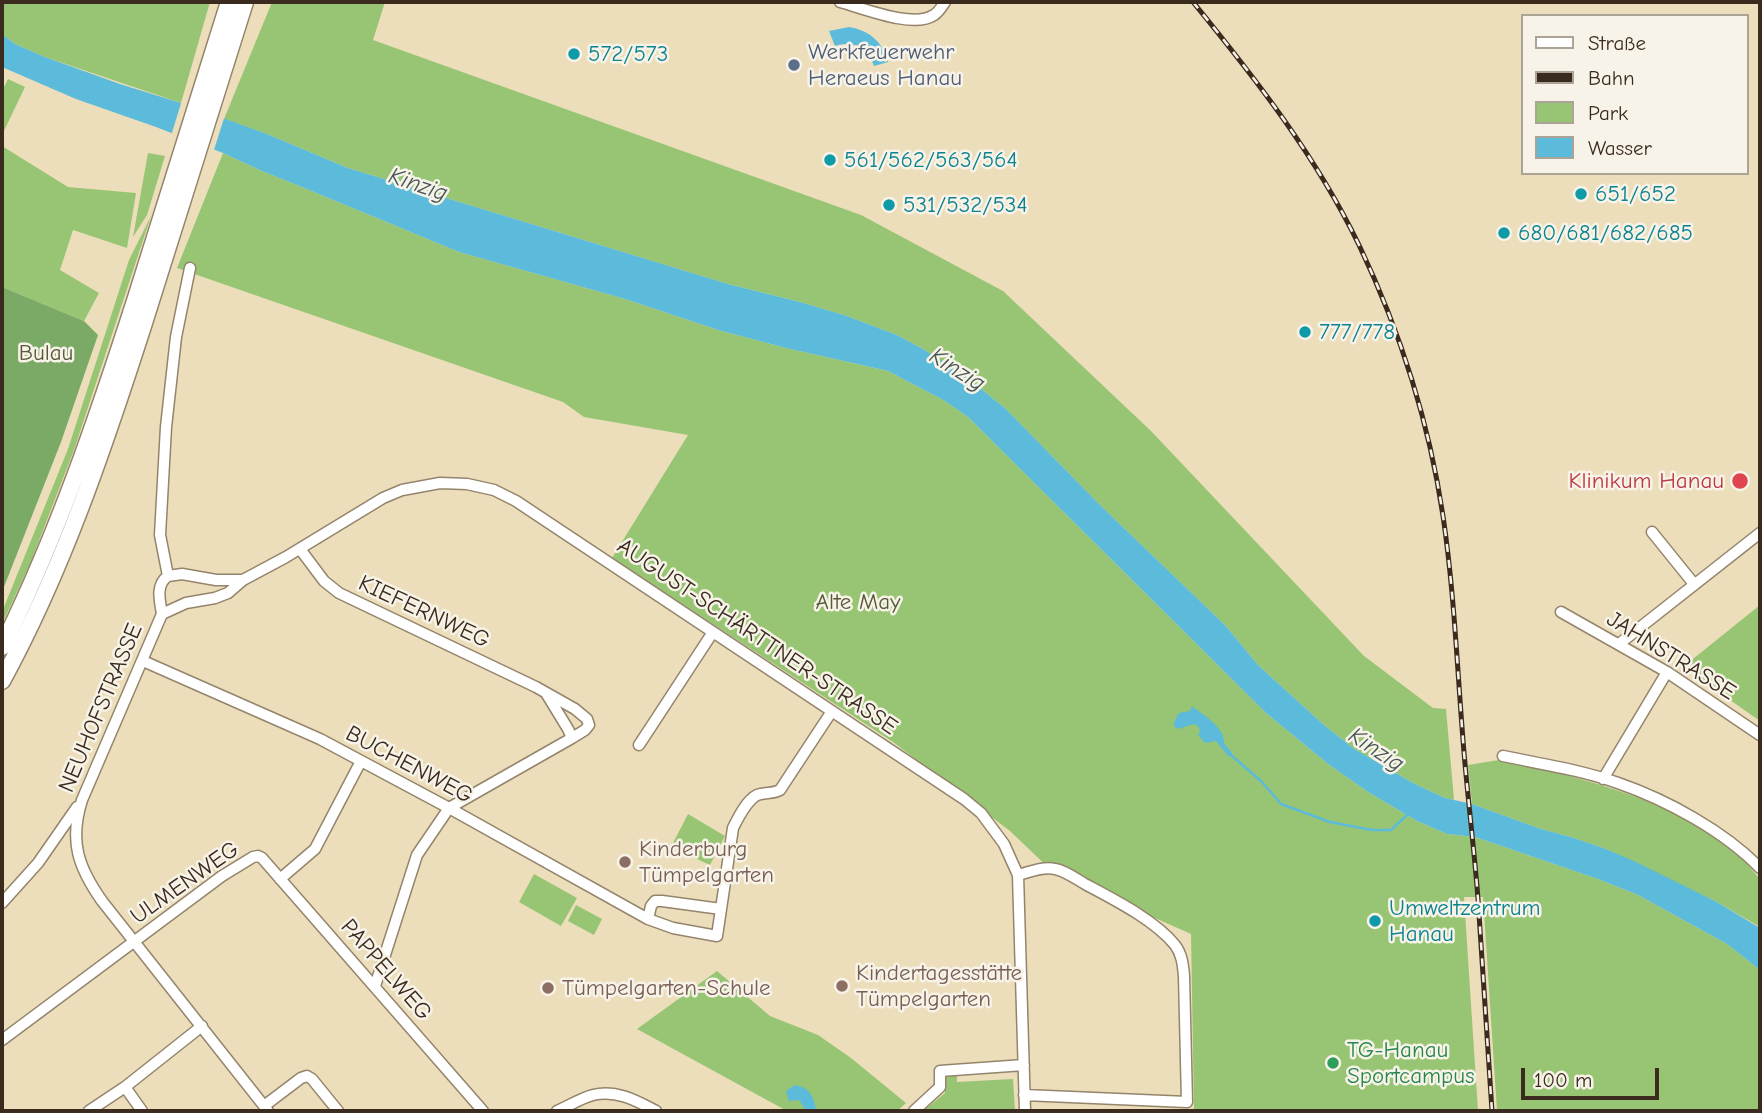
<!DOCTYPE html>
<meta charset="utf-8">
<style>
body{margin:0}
#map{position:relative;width:1762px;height:1113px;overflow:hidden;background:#ecdeba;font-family:"Comic Neue",sans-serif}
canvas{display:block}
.frame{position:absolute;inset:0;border:4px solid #3b2a1e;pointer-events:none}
.legend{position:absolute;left:1521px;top:14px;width:228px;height:161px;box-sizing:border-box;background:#f7f3e8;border:2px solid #aca397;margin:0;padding:9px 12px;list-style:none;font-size:21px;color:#3b2a1e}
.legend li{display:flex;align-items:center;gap:14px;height:35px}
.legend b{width:35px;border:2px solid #aca397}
.scale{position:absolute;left:1521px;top:1068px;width:138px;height:32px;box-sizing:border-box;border:4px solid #3b2a1e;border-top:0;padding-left:9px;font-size:21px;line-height:24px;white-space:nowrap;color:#3b2a1e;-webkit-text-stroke:5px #f7f3e8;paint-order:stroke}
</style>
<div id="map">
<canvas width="1762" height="1113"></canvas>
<div class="frame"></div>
<ul class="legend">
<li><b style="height:9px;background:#fff"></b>Straße</li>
<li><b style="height:9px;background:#3b2a1e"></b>Bahn</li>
<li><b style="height:19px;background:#98c573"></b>Park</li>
<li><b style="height:19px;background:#5cbbda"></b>Wasser</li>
</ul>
<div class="scale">100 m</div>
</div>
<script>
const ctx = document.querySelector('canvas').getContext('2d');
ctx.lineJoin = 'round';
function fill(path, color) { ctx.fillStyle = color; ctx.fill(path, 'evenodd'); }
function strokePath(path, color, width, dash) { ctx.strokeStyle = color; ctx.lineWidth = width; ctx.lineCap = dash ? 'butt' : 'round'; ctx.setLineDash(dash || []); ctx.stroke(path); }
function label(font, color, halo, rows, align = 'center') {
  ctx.font = font + ' "Comic Neue",sans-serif'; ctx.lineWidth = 5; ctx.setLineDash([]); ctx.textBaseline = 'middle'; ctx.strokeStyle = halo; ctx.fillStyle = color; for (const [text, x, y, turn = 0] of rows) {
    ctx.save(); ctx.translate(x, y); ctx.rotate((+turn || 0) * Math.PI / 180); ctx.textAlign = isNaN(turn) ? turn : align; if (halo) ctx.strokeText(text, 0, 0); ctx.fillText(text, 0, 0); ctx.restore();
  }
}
fill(new Path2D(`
 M2,2H210L181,103L45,57L15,44L2,34Z
 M272,2H385L373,40L861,215L1003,291L1151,431L1364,656L1433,708L1446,709L1454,800L1445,798L1413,783L1353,748L1324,725L1258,665L1225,625L1102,507L1006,409L975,384L923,349L897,335L844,315L800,302L728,284L348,168L267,134L224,119Z
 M8,79L25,87L2,135V91Z
 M2,146L68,187L136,193L127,248L73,230L60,270L99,293L84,321L2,287Z
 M148,153L165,156L147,215L133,237Z
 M223,153L262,171L297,185L459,252L625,299L718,330L786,348L888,371L945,401L968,417L1266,713L1328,764L1368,792L1417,821L1447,834L1475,837L1598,879L1638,895L1727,944L1760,970V1111H1497L1483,897H1464L1478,1111L1194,1110L1191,934L1054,873L1010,831L893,742L612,558L688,435L584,417L563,402L177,268Z
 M151,216L74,450L30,564L2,624V612L68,449L129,260Z
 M1760,605V721L1683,667Z
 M1505,759C1584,780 1669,798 1735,851C1744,859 1752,870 1760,879V927L1717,902L1606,849L1571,837L1541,829L1472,804L1468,765Z
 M688,814L725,836L710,865L671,847Z
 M534,874L577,898L561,926L519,902Z
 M576,905L602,919L594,935L568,921Z
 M717,971L770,1016L818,1035L851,1058L906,1103L897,1111H787L637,1029Z
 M945,1075H957V1082L1013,1079L1015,1111H923L945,1093Z`), '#98c573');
fill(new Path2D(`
 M2,287L84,321L98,335L61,442L2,592Z`), '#7aaa65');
fill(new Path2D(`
 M849,27C869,30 883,42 888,62L874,66C868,48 854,40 835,46L829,31Z
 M2,34L15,44L45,57L120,84L181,103L267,134L348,168L728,284L800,302L844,315L897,335L923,349L945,363L975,384L1006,409L1102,507L1225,625L1258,665L1324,725L1353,748L1413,783L1445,798L1472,804L1541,829L1571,837L1606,849L1636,862L1717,902L1760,928V970L1727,944L1638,895L1598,879L1475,837L1447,834L1417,821L1368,792L1328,764L1266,713L968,417L945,401L888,371L786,348L718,330L625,299L459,252L297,185L262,171L223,153L156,127L76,99L2,67Z
 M1192,706C1203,715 1225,727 1224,743L1232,753L1229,757L1216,741L1205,743L1198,735L1200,731L1198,726L1194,724L1178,729L1174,726V722L1179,713L1190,711Z
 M795,1085C811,1088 813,1097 817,1111H806L799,1100L789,1101L786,1091Z`), '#5cbbda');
fill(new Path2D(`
 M182,100L225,115L213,153L171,136Z`), '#ecdeba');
strokePath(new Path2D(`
 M1231,755L1262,782L1281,804L1330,822L1372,830H1391L1408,814`), '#5cbbda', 2.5);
const minor = new Path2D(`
 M840,2C863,8 913,29 934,15C939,12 942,6 945,2
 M1652,532L1694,584
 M300,549L324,581L339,593L536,687L575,709L587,719L589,725L585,730L572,738L449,808L417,855L375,986
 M168,576C155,585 160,601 162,614L82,800C69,841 78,867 102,901L268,1111
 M168,576L160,535L166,427L176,337L190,268
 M168,576L182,574L216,580H242
 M1561,612L1667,672L1760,735
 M162,614L186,603L215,598L228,593L243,580L286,557L383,498L402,490L440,483L467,484L494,490L516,501L964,799L981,813L1004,844L1018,875L1025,1111
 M1619,644L1760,533
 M143,661L320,739L449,808L648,919L673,928L717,936L733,828C738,818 746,801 757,795C765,792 773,794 780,790L832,711
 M546,693L568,729L572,738
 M639,745L713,632
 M1503,756C1541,764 1581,770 1618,783C1667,800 1724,831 1760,868
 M1603,779L1667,672
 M1018,875C1030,872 1043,866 1055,869C1066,871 1076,879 1085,884C1113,899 1155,920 1175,945C1182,954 1183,965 1184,976L1187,1102L1024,1095
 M280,879L315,849L361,761
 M2,903L38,863L77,807
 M648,919L651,906L655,901H662L721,909
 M2,1040L222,876L253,857L258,856L262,858L483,1111
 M125,1087L142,1111
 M264,1106L301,1078L307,1076L312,1079L338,1111
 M89,1111L125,1087L202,1026
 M557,1111C569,1106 581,1098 593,1095C616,1089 637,1101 656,1111
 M914,1111L940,1087V1071L1024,1065`);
const trunk = new Path2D(`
 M2,647C57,536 97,419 135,301C166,201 197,101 229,2
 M2,681C63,569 104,447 143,326C177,218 211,110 245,2`);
strokePath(minor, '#94846c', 13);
strokePath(trunk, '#94846c', 19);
strokePath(minor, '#fff', 10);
strokePath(trunk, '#fff', 16);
const rail = new Path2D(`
 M1193,2C1255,78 1316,156 1359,245C1400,331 1429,422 1443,516C1454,590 1457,665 1463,740C1467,793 1474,846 1478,899C1483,969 1487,1040 1492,1111`);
strokePath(rail, '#3b2a1e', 5);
strokePath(rail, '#f7f3e8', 2.5, [8]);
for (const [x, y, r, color] of [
 [574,54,7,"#0f9aa8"],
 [794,65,7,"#5c6f8a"],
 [830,160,7,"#0f9aa8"],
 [1581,194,7,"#0f9aa8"],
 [889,205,7,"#0f9aa8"],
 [1504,233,7,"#0f9aa8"],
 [1305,332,7,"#0f9aa8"],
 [1740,481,9,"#e0444e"],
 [625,862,7,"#8d6e63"],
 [1375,921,7,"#0f9aa8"],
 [842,986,7,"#8d6e63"],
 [548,988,7,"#8d6e63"],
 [1333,1063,7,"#2e9e5b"]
]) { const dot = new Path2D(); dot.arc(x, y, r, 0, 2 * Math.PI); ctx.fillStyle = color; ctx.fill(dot); strokePath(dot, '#f7f3e8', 2.5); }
label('23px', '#4e5e75', '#f7f3e8', [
 ["Werkfeuerwehr",808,52],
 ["Heraeus Hanau",808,78]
], 'left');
label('23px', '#0d838f', '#f7f3e8', [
 ["572/573",588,54],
 ["561/562/563/564",844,160],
 ["651/652",1595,194],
 ["531/532/534",903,205],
 ["680/681/682/685",1518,233],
 ["777/778",1319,332],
 ["Umweltzentrum",1389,908],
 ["Hanau",1389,934]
], 'left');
label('23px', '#575838', '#f7f3e8', [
 ["Bulau",46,353],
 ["Alte May",858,602]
]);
label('23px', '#be3a42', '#f7f3e8', [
 ["Klinikum Hanau",1724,481]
], 'right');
label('23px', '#3b2a1e', '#f7f3e8', [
 ["KIEFERNWEG",424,612,25],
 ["AUGUST-SCHÄRTTNER-STRASSE",757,637,34],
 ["JAHNSTRASSE",1671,656,32],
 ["NEUHOFSTRASSE",101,708,-67],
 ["BUCHENWEG",409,765,28],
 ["ULMENWEG",185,883,-35],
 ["PAPPELWEG",386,970,49]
]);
label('23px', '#785e54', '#f7f3e8', [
 ["Kinderburg",639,849],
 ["Tümpelgarten",639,875],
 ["Kindertagesstätte",856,973],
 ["Tümpelgarten",856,999],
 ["Tümpelgarten-Schule",562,988]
], 'left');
label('23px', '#27864d', '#f7f3e8', [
 ["TG-Hanau",1347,1050],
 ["Sportcampus",1347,1076]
], 'left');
label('italic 24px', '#455656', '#f7f3e8', [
 ["Kinzig",418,185,19],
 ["Kinzig",957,370,32],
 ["Kinzig",1376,750,33]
]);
</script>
